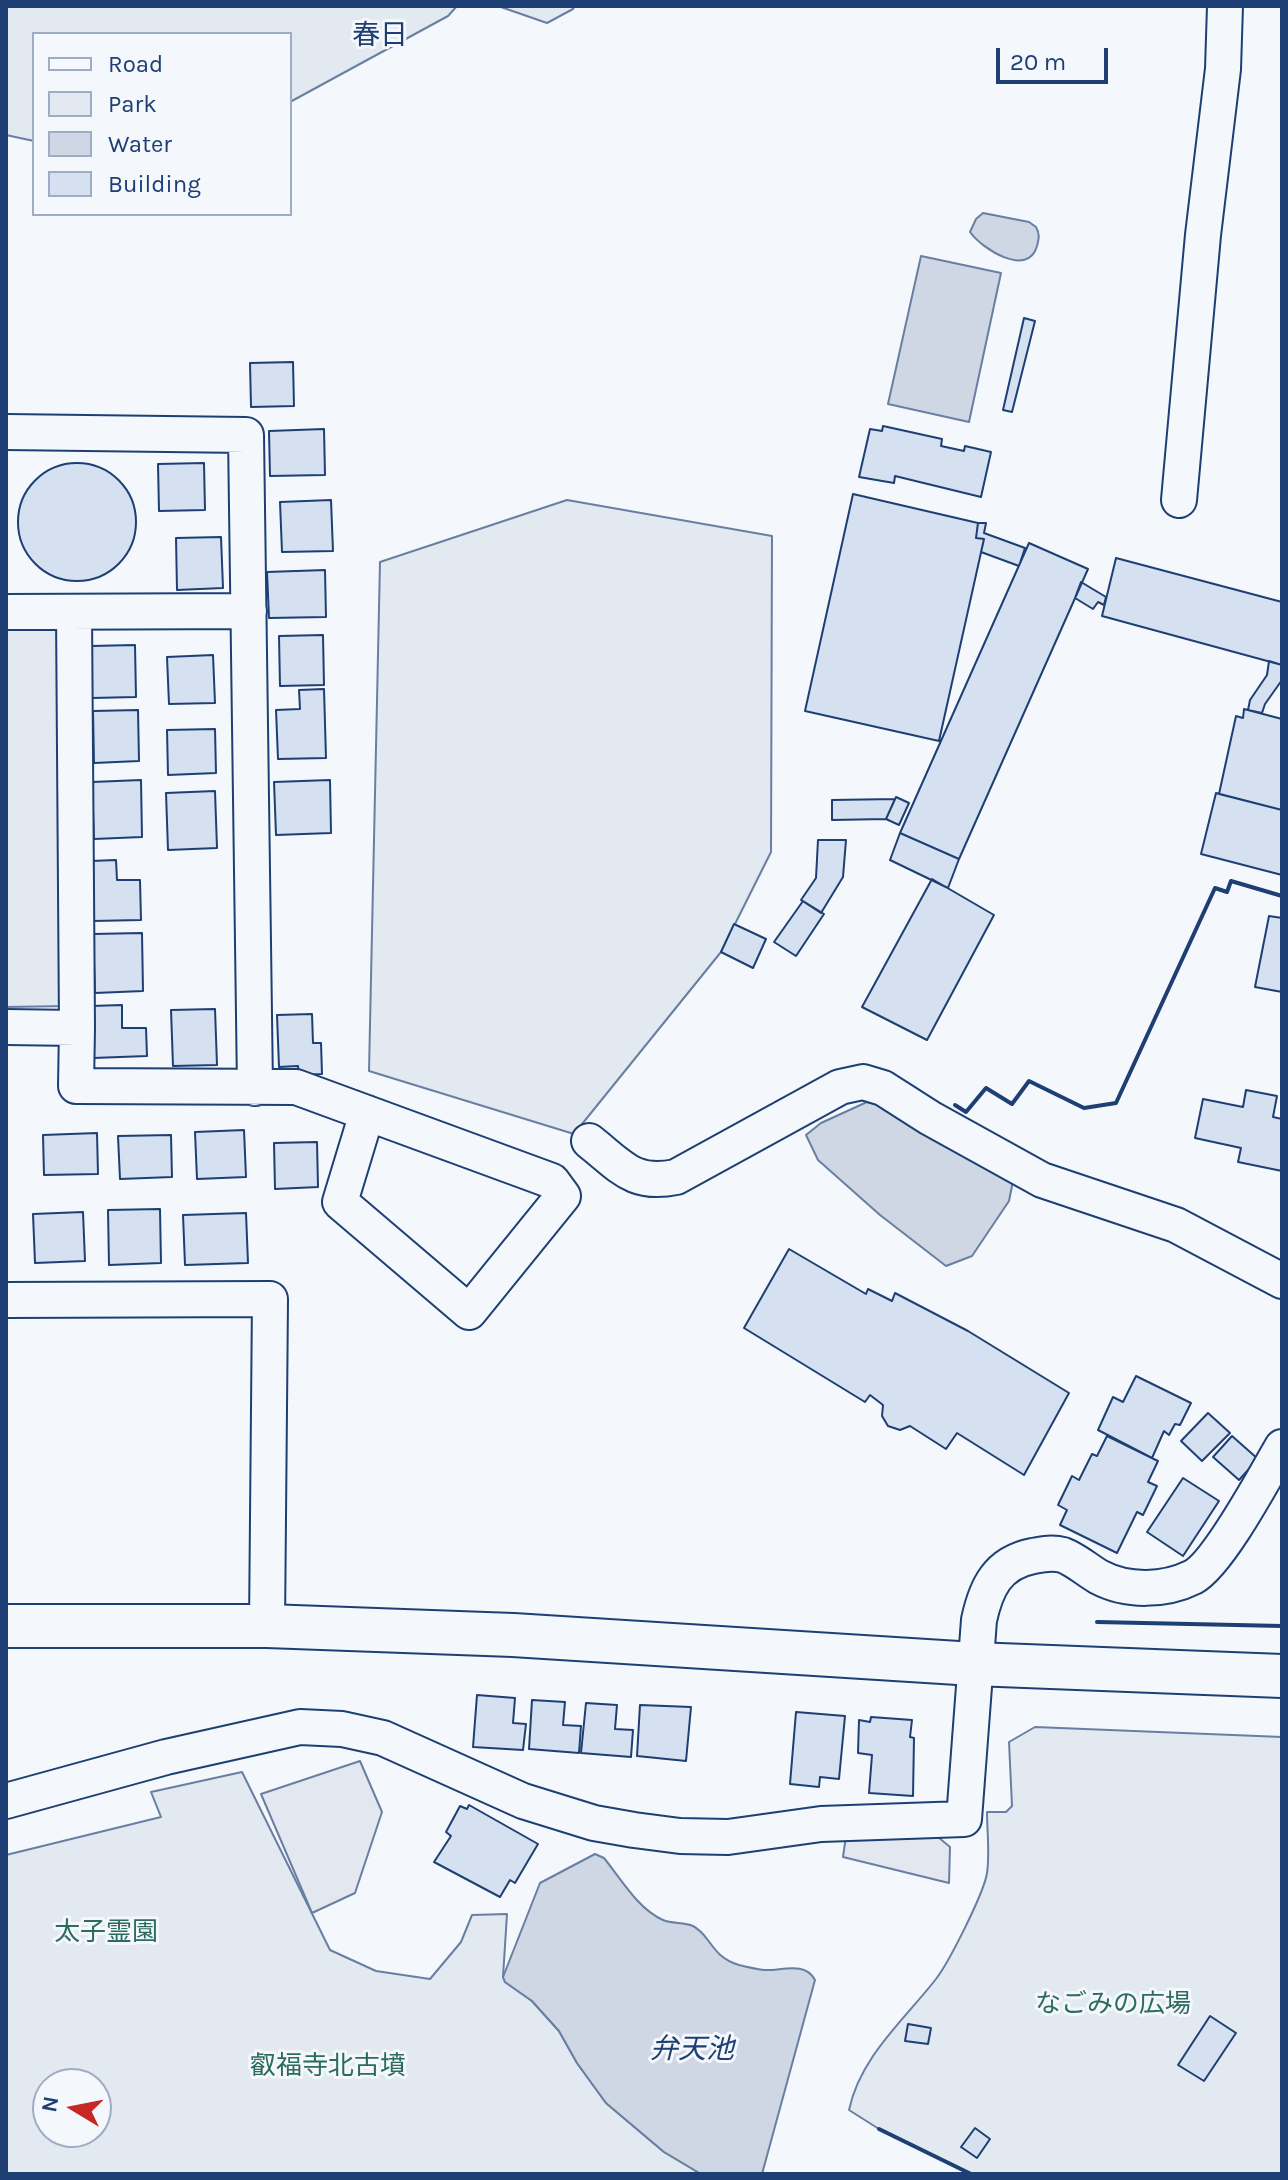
<!DOCTYPE html>
<meta charset="utf-8">
<style>
body{margin:0}
#map{position:relative;width:1288px;height:2180px;overflow:hidden;background:#f4f7fb;font-family:Karla,sans-serif}
canvas{display:block}
.frame{position:absolute;inset:0;border:8px solid #1d3f73;pointer-events:none}
.legend{position:absolute;left:32px;top:32px;width:260px;height:184px;box-sizing:border-box;background:#f4f7fb;border:2px solid #9eadc5;margin:0;padding:10px 14px;list-style:none;font-size:24px;color:#1d3f73}
.legend li{display:flex;align-items:center;gap:16px;height:40px}
.legend b{width:40px;border:2px solid #9eadc5}
.north{position:absolute;left:32px;top:2068px;width:80px;height:80px;box-sizing:border-box;background:#f4f7fb;border:2px solid #9eadc5;border-radius:50%;rotate:280deg;font-size:22px;font-weight:700;line-height:32px;text-align:center;color:#1d3f73}
.north::after{content:'';display:block;margin:auto;width:28px;height:36px;background:#c62828;clip-path:polygon(50% 0,100% 100%,50% 72%,0 100%)}
.scale{position:absolute;left:996px;top:48px;width:112px;height:36px;box-sizing:border-box;border:4px solid #1d3f73;border-top:0;padding-left:10px;font-size:24px;line-height:28px;white-space:nowrap;color:#1d3f73;-webkit-text-stroke:6px #f4f7fb;paint-order:stroke}
</style>
<div id="map">
<canvas width="1288" height="2180"></canvas>
<div class="frame"></div>
<ul class="legend">
<li><b style="height:10px;background:#f4f7fb"></b>Road</li>
<li><b style="height:22px;background:#e3e9f0"></b>Park</li>
<li><b style="height:22px;background:#cfd7e4"></b>Water</li>
<li><b style="height:22px;background:#d5e0f0"></b>Building</li>
</ul>
<div class="north">N</div>
<div class="scale">20 m</div>
</div>
<script>
const ctx = document.querySelector('canvas').getContext('2d');
ctx.lineJoin = 'round';
function fill(path, color) { ctx.fillStyle = color; ctx.fill(path, 'evenodd'); }
function strokePath(path, color, width, dash) { ctx.strokeStyle = color; ctx.lineWidth = width; ctx.lineCap = dash ? 'butt' : 'round'; ctx.setLineDash(dash || []); ctx.stroke(path); }
function label(font, color, halo, rows, align = 'center') {
  ctx.font = font + ' Karla,"Noto Sans JP",sans-serif'; ctx.lineWidth = 6; ctx.setLineDash([]); ctx.textBaseline = 'middle'; ctx.strokeStyle = halo; ctx.fillStyle = color; for (const [text, x, y, turn = 0] of rows) {
    ctx.save(); ctx.translate(x, y); ctx.rotate((+turn || 0) * Math.PI / 180); ctx.textAlign = isNaN(turn) ? turn : align; if (halo) ctx.strokeText(text, 0, 0); ctx.fillText(text, 0, 0); ctx.restore();
  }
}
const green = new Path2D(`
 M6,6H457L448,16L290,102V34H34V141L6,135Z
 M498,6H575L573,9L547,23Z
 M567,500L772,536L771,852L721,952L574,1134L369,1071L380,562Z
 M69,621V1006L6,1007V623Z
 M1035,1727L1282,1737V2174H971L879,2129L849,2110C860,2057 904,2020 936,1979C949,1962 984,1893 987,1873C990,1854 987,1831 987,1812H1006L1012,1806L1009,1742Z
 M242,1772L330,1950L376,1971L430,1979L461,1942L472,1915L507,1914L503,1977L505,1982L532,2001L559,2031L577,2063L606,2103L664,2152L701,2174H6V1855L161,1817L151,1792ZM48,2084H96V2132H48Z`);
fill(green, '#e3e9f0');
strokePath(green, '#687fa3', 2);
const parking = new Path2D(`
 M360,1761L382,1812L355,1893L312,1913L261,1794Z
 M932,1832L950,1847L949,1883L843,1857L846,1836Z`);
fill(parking, '#e3e8f0');
strokePath(parking, '#687fa3', 2);
const water = new Path2D(`
 M983,213L1029,222L1036,227C1040,234 1039,238 1037,246C1028,278 982,249 970,232L976,219Z
 M921,256L1001,273L969,422L888,404Z
 M867,1102L883,1106L1013,1181L1009,1201L972,1256L946,1266L880,1215L818,1160L806,1135L821,1123Z
 M595,1854L604,1858C621,1879 638,1909 663,1920C672,1924 684,1922 693,1926C711,1935 710,1956 739,1965C747,1967 756,1969 764,1970C781,1971 805,1961 815,1980L762,2174H701L664,2152L606,2103L577,2063L559,2031L532,2001L505,1982L503,1977L540,1883Z`);
fill(water, '#cfd7e4');
strokePath(water, '#687fa3', 2);
const building = new Path2D(`
 M1024,318L1035,321L1012,412L1003,410Z
 M293,362L294,406L251,407L250,363Z
 M883,426L942,439L941,446L964,451L965,446L991,452L981,497L895,476L894,483L859,477L870,429L882,431Z
 M324,429L325,475L270,476L269,431Z
 M18 522a59 59 0 1 1 118 0a59 59 0 1 1-118 0Z
 M204,463L205,510L159,511L158,464Z
 M853,494L978,523L976,538L984,539L939,741L805,711Z
 M331,500L333,551L282,552L280,502Z
 M978,523H986L984,533L1025,548L1019,566L981,552L984,539L976,538Z
 M221,537L223,588L177,590L176,538Z
 M1029,543L1088,569L959,859L900,833Z
 M1116,558L1282,602V665L1102,616Z
 M325,570L326,617L269,618L267,572Z
 M1081,582L1106,597L1104,605L1098,602L1093,609L1075,598Z
 M323,635L324,685L280,686L279,636Z
 M135,645L136,697L92,698L91,646Z
 M213,655L215,703L169,704L167,657Z
 M1269,661L1282,665V680L1265,704L1262,713L1248,710L1250,700L1267,675Z
 M324,689L326,758L278,759L276,710L300,709L299,690Z
 M1244,709L1282,719V810L1219,794L1236,716L1243,718Z
 M138,710L139,761L94,763L93,711Z
 M215,729L216,773L168,775L167,730Z
 M141,780L142,837L94,839L92,782Z
 M330,780L331,833L276,835L274,782Z
 M215,791L217,848L168,850L166,793Z
 M1216,793L1282,810V875L1201,854Z
 M896,797L909,803L899,825L886,819Z
 M895,799L886,819L832,820V800Z
 M900,833L959,859L948,888L890,860Z
 M818,840H846L843,877L821,913L801,900L816,878Z
 M116,860L117,880H140L141,920L93,921L91,861Z
 M932,879L994,915L927,1040L862,1007Z
 M803,901L824,914L796,956L774,942Z
 M1269,916L1282,918V992L1255,987Z
 M734,924L766,939L753,968L721,952Z
 M142,933L143,991L95,993L93,934Z
 M122,1005V1028H146L147,1056L93,1058L91,1006Z
 M215,1009L217,1065L173,1066L171,1010Z
 M312,1014L313,1043H321L322,1074L299,1075L298,1066L279,1067L277,1015Z
 M1246,1090L1277,1096L1273,1117L1282,1119V1171L1238,1162L1241,1148L1195,1138L1203,1099L1243,1107Z
 M244,1130L246,1177L197,1179L195,1132Z
 M97,1133L98,1174L44,1175L43,1135Z
 M171,1135L172,1177L120,1179L118,1136Z
 M317,1142L318,1187L275,1189L274,1143Z
 M160,1209L161,1263L109,1265L108,1210Z
 M83,1212L85,1261L35,1263L33,1214Z
 M246,1213L248,1263L185,1265L183,1215Z
 M789,1249L866,1294L868,1289L892,1301L895,1293L968,1331L1069,1393L1024,1475L957,1433L946,1449L910,1426L900,1430L888,1426L882,1416L883,1405L870,1395L865,1402L744,1328Z
 M1136,1376L1191,1403L1180,1425L1175,1424L1169,1435L1164,1431L1152,1458L1098,1430L1113,1397L1123,1402Z
 M1208,1413L1230,1433L1202,1461L1181,1441Z
 M1107,1436L1158,1461L1148,1482L1157,1486L1143,1515L1137,1512L1117,1553L1060,1525L1067,1510L1058,1505L1072,1476L1079,1480L1092,1454L1097,1456Z
 M1232,1436L1258,1459L1239,1480L1213,1457Z
 M1183,1478L1219,1501L1183,1556L1147,1532Z
 M477,1695L515,1698L513,1723L526,1724L523,1750L473,1747Z
 M532,1700L565,1702L563,1725L581,1726L579,1753L529,1749Z
 M586,1703L617,1705L615,1729L633,1730L631,1757L581,1753Z
 M640,1705L691,1707L686,1761L637,1756Z
 M796,1712L845,1716L839,1779L820,1777L819,1787L790,1784Z
 M871,1717L912,1720L910,1737L914,1738L913,1796L869,1793L872,1755L858,1753L859,1720L870,1722Z
 M469,1805L538,1844L515,1883L510,1880L500,1897L434,1862L451,1836L446,1832L460,1806L467,1809Z
 M1210,2016L1236,2033L1204,2081L1178,2065Z
 M908,2024L931,2028L928,2044L905,2041Z
 M975,2128L990,2139L977,2158L961,2147Z`);
fill(building, '#d5e0f0');
strokePath(building, '#1d3f73', 2);
const minor = new Path2D(`
 M6,432L246,435L255,1088
 M1179,500L1203,235L1223,69L1225,6
 M6,612L249,611
 M74,612L77,1028
 M6,1027L77,1028L76,1086L296,1087L552,1181L563,1196L469,1312L340,1202L367,1113
 M589,1141C621,1166 633,1186 676,1177L840,1087L863,1082L883,1088L930,1118L1042,1180L1176,1225L1282,1281
 M6,1300L270,1299L267,1626
 M6,1801L166,1757L300,1727L342,1729L383,1738L523,1801L594,1823L634,1830L680,1836L728,1837L821,1824L964,1819L979,1620C986,1588 997,1563 1033,1556C1043,1554 1052,1552 1063,1555C1076,1560 1087,1570 1099,1577C1127,1592 1165,1591 1193,1577C1219,1563 1265,1476 1282,1447`);
const tertiary = new Path2D(`
 M6,1626H267L513,1635L974,1664L1282,1676`);
strokePath(minor, '#1d3f73', 38);
strokePath(tertiary, '#1d3f73', 46);
strokePath(minor, '#f4f7fb', 34);
strokePath(tertiary, '#f4f7fb', 42);
strokePath(new Path2D(`
 M955,1105L966,1112L986,1088L1012,1104L1029,1081L1084,1108L1116,1103L1215,888L1227,892L1231,881L1282,896
 M1097,1622L1282,1626
 M879,2129L971,2174
 M797,2174H806`), '#1d3f73', 4);
label('26px', '#2c6c60', '#f4f7fb', [
 ["太子霊園",106,1933],
 ["なごみの広場",1113,2005],
 ["叡福寺北古墳",328,2067]
]);
label('28px', '#1d3f73', '#f4f7fb', [
 ["春日",380,36]
]);
label('italic 28px', '#1d3f73', '#f4f7fb', [
 ["弁天池",692,2050]
]);
</script>
